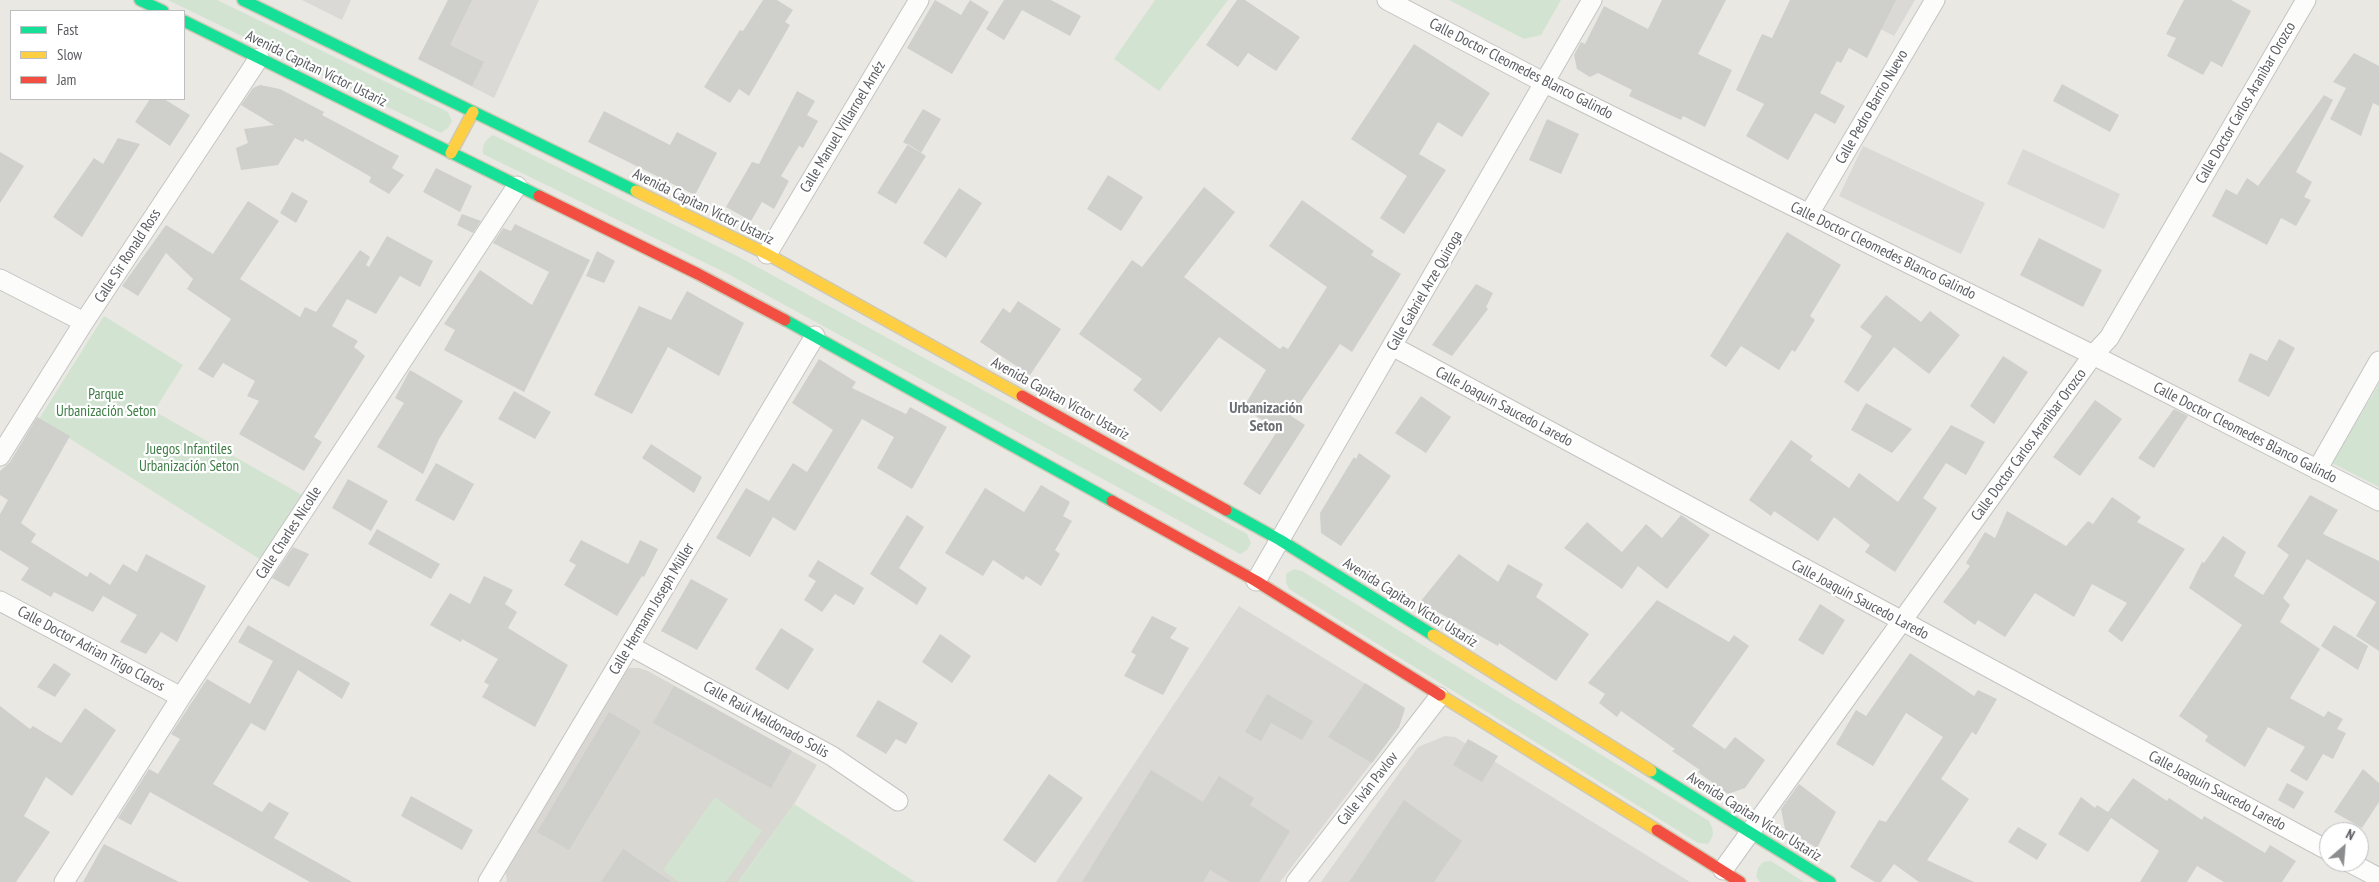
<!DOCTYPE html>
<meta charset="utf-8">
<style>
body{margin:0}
#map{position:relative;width:2379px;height:882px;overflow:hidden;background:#e9e8e3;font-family:"PT Sans Narrow",sans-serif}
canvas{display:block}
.legend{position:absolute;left:10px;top:10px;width:175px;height:90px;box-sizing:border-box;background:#fff;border:1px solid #bdbebf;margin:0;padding:6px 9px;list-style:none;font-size:15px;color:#5a5c60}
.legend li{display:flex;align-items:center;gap:10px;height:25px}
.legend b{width:25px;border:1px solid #bdbebf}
.north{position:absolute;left:2319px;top:822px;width:50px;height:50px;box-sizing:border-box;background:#fff;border:1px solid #bdbebf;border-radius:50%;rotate:27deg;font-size:14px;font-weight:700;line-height:20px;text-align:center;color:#5a5c60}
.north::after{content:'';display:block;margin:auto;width:18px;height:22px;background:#8c8d8e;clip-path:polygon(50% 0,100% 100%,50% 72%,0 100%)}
</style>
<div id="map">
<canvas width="2379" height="882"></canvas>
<ul class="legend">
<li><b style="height:6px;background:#16e098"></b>Fast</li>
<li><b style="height:6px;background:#ffcf43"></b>Slow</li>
<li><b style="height:6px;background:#f24e42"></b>Jam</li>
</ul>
<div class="north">N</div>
</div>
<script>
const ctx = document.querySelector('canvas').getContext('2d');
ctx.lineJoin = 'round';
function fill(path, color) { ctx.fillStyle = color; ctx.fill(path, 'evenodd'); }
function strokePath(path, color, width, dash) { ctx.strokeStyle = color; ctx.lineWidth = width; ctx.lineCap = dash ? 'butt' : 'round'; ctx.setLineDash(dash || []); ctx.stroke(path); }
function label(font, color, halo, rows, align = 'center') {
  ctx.font = font + ' "PT Sans Narrow",sans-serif'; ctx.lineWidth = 4.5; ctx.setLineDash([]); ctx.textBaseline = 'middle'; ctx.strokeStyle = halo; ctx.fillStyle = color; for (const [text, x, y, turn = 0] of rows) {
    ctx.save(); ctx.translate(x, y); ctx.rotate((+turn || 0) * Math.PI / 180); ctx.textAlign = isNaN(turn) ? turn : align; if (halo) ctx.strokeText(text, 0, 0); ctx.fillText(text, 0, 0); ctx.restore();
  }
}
fill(new Path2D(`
 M302,0H351L342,20Z
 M448,0H539L494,98L418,59Z
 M1824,0H1915L1894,36Z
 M1863,146L1985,203L1961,254L1839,196Z
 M2023,149L2120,194L2104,229L2007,184Z
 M1239,606L1405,708L1399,727L1280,882H1056Z
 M1445,736L1455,737L1690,882H1321L1418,747Z`), '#dad9d5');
fill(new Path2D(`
 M629,668H639L648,671L817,765L794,804L738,882H507L505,868L621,674Z`), '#d9d7d2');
fill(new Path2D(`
 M168,0H217L448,112L452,121L448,128L441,133Z
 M1155,0H1228L1159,91L1114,59Z
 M1449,0H1561L1541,35L1524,39Z
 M493,135L739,257L1247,534L1251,543L1247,550L1240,554L728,274L483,154C482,144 485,140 493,135Z
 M104,316L183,365L154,411L304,496L261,560L39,419Z
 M2379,384V487L2332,463Z
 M1294,569L1302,571L1709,821C1714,831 1715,835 1708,844L1698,843L1289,589L1286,582V574Z
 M715,797L762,831L726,882H679L663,870Z
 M794,804L915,882H738Z
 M1771,861L1804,882H1760L1756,877L1758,868L1763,862Z`), '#d2e4d1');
fill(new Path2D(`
 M448,0H472L450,45L484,62L472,86L418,59Z
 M763,0H777L793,10L785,22L790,25L749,96L739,89L730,103L704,87L740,30L743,31Z
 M935,0L961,15L970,0L989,12L952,74L907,48Z
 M1004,0H1051L1081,16L1070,36L1022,10L1004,40L986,29Z
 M1237,0H1245L1300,37L1276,71L1248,53L1238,67L1206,45Z
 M1662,0H1726L1698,54L1732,70L1705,127L1683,116L1681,120L1629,96L1632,90L1598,73L1590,77L1577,69L1574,55L1581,42L1585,44L1604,6L1648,29Z
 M1790,0H1896L1867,58L1849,48L1841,63L1837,61L1820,93L1845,106L1835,124L1815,113L1788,160L1746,136L1764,104L1736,90L1762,34L1772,38Z
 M2184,0H2231L2251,11L2222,67L2211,61L2203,75L2167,56L2176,38L2166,34Z
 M1414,44L1490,93L1462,137L1438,122L1419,154L1446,170L1404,234L1380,218L1407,176L1351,139Z
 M2354,53L2379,66V106L2373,103L2361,136L2330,119L2346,88L2333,82Z
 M2062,84L2119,115L2110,132L2053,101Z
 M260,85L280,89L324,112L322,115L399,156L392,168L404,175L389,194L369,182L371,177L305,139L303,142L295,138L278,165L241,170L236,148L248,143L244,129L274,125L241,105L253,88Z
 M797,91L815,101L807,115L818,121L803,148L799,146L781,176L789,181L774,209L762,202L751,221L726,207L752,162L759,164Z
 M2324,95L2333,100L2296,172L2312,182L2304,197L2311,200L2296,226L2281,218L2267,245L2212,216L2226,189L2237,195L2247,178L2258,186Z
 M150,99H164L190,115L170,146L135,122Z
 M923,109L941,119L921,153L903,142Z
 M604,111L670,145L677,132L717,153L695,195L588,142Z
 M1547,119L1579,134L1561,174L1529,160Z
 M118,138L140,144L82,237L53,217L94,158L103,164Z
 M908,144L926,156L896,204L877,193Z
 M0,152L24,166L0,203Z
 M436,168L472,186L460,212L423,192Z
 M1108,175L1143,197L1121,231L1087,209Z
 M1204,187L1235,212L1184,277L1280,349L1283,346L1288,349L1327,287L1269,246L1302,200L1374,251L1371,255L1401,274L1352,352L1340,344L1291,416L1305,425L1260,495L1243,484L1278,430L1243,408L1266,370L1219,337L1161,412L1133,390L1142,379L1079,334L1132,260L1142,267Z
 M959,188L982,203L946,258L923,243Z
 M292,192L308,201L296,223L280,213Z
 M248,201L279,221L240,279L300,317L305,307L316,312L360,250L370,257L366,265L369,267L387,236L433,261L420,287L400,276L376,314L347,299L332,326L358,341L354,347L365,356L314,437L322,442L304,471L239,434L259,401L247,396L255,381L223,363L213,378L198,369L231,319L187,289L193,279L166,253L138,296L122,286L166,225L213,254Z
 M462,214L481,221L473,233L457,225Z
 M515,224L590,260L524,392L444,350L455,330L444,324L480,270L532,305L549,272L493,243L503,228L511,231Z
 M1787,232L1841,265L1810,316L1815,320L1795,352L1792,350L1779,370L1741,346L1726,367L1710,356Z
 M2039,238L2102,270L2083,307L2020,275Z
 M597,251L615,261L604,283L586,276Z
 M1476,284L1493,293L1486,307L1488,309L1452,356L1432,345Z
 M687,291L744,323L719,376L668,347L632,414L594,395L639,306L671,320Z
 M1886,295L1921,322L1930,311L1960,335L1929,374L1894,347L1858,392L1844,382L1872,336L1860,327Z
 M1018,301L1061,329L1030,375L980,342L1003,308L1010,313Z
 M2279,339L2295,348L2269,397L2238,381L2250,353L2267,361Z
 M2003,356L2028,372L1994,424L1970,406Z
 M819,359L856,382L852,388L906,414L910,407L947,427L912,489L877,468L894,437L862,419L795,531L773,517L750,557L716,538L746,488L769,501L793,463L807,472L833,430L792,403Z
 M410,370L463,401L439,439L423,474L377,447L404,403L395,398Z
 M514,391L551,412L535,439L498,419Z
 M1421,396L1451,417L1426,453L1395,433Z
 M2095,400L2122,419L2080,476L2053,457Z
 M1866,403L1912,429L1892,453L1851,430Z
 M2174,409L2188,416L2154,468L2138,458Z
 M37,417L70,436L21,523L36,534L31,542L87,577L90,572L110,585L123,564L137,572L146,554L206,586L177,642L161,632L146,654L120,642L137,615L103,596L93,612L54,592L51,597L21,580L29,568L0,550V514L8,500L0,495V471L10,462Z
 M1951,425L1985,442L1966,475L1946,463L1923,498L1937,508L1895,572L1865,552L1870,545L1834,517L1818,541L1774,511L1771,516L1749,500L1791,440L1813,456L1810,460L1849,488L1859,473L1898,502Z
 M651,444L702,477L694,493L642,458Z
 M1359,453L1391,476L1341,546L1321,533L1320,513L1354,457L1356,459Z
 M436,463L474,484L454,521L415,500Z
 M348,479L388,501L371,531L332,508Z
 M1041,485L1070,502L1063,516L1072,521L1055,550L1060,554L1041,586L1026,576L1023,580L993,560L983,576L945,553L985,488L1024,512Z
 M2310,495L2338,510L2323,534L2379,561V651L2356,636L2376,602L2307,559L2283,598L2290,605L2280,622L2320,649L2290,698L2324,717L2328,711L2343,719L2337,729L2346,733L2333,759L2323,754L2307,781L2290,771L2305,747L2268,727L2245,767L2205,741L2208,736L2179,716L2242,625L2189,588L2202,562L2204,563L2223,536L2246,552L2234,576L2263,595L2289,555L2277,546Z
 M2112,497L2141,517L2137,522L2185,549L2122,642L2108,631L2127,603L2092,584L2074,617L2035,593L2005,637L1978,620L1975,625L1943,602L1970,566L1966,563L1985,532L1995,538L2007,511L2066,546L2088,521L2093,524Z
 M907,515L924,527L899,568L927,588L917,605L870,574Z
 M1681,515L1710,535L1667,589L1638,566L1622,589L1564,548L1587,522L1622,552L1646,524L1662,538Z
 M377,529L440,564L431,579L368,544Z
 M581,540L628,564L640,540L658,549L644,577L642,576L617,616L564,585L576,565L569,561Z
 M293,547L309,554L289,587L272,578Z
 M1459,554L1498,582L1508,564L1543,584L1536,597L1589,634L1556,681L1499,643L1498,646L1420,602Z
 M818,560L864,588L854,605L835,594L822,612L804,600L816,581L808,576Z
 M484,576L513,590L505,604L517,612L508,628L568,665L535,727L482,697L489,685L484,682L498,659L462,639L461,642L430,625L450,593L470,604Z
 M691,579L728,599L697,650L661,631Z
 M1657,600L1729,642L1734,635L1749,646L1692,726L1725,749L1735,737L1765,760L1745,788L1728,794L1698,772L1700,770L1672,751L1675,749L1621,711L1617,717L1599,703L1605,694L1588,683Z
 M1820,604L1845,620L1823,655L1798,640Z
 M1152,616L1177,628L1170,638L1189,648L1163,695L1124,676L1136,655L1131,652Z
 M248,625L350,683L342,699L298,670L265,731L251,723L213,784L262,812L269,802L289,813L274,838L352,882H310L150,792L131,825L118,818L149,769L158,774L180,739L171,734L207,679L250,704L273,661L238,642Z
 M2334,625L2368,646L2358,670L2321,646Z
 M781,628L814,649L788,690L755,669Z
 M940,634L971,656L952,683L922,662Z
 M1910,653L1974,696L1978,690L1997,699L1976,735L1972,732L1941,779L1969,799L1927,860L1974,882H1919L1894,864L1881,882H1875L1850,867L1879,820L1886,822L1943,737L1906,713L1873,766L1836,744L1856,710L1866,716Z
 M54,663L71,674L55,697L37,687Z
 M1365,683L1405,708L1399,727L1372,763L1328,737Z
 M674,686L792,751L771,788L653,723Z
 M1267,694L1313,721L1302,740L1271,723L1261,741L1245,732Z
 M878,700L918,723L906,744L896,739L886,754L856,736Z
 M0,706L30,729L33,726L61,743L85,708L116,730L72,796L46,777L24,816L50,832L16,882H0Z
 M609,712L641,731L569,850L537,832Z
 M1468,739L1498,756L1482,782L1453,765Z
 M2363,769L2379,783V802L2362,828L2334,812Z
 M1151,770L1203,802L1219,776L1254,798L1250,805L1290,831L1259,882H1230L1210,870L1203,882H1082Z
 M1049,774L1083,798L1035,863L1003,840Z
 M2133,778L2167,801L2169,798L2202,820L2204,816L2265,853L2270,845L2296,861L2282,882H2224L2197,866L2187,882H2140L2159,851L2111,818L2088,852L2058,834L2081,797L2095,808L2097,805L2108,812Z
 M2287,783L2304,792L2294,809L2278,800Z
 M1799,784L1836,812L1817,848L1785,829L1781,809Z
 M411,796L473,830L462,850L401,816Z
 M1404,800L1462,841L1434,882H1349Z
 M2018,827L2047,844L2037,860L2008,842Z
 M104,844L179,882H83Z
 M623,849L672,882H601Z`), '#cfcfcc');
const street = new Path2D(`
 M1387,0L1545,83L2093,355L2379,501
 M1809,214L1935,0
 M767,254L919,0
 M0,279L84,322
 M1392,346L2329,851
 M0,456L84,322L259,58
 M2317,470L2379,361
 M1256,581L1592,0
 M0,601L181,697
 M630,646L832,756L898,801
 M2349,862L2379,878
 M1723,870L2093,355L2109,338L2306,0
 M64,882L181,697L517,186
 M488,882L815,336
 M1296,882L1439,697`);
const fast = new Path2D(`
 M140,0L163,11
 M243,0L636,191
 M184,21L539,196
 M785,320L1112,501
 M1226,510L1280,540L1433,635
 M1651,771L1830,882`);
const slow = new Path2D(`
 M451,153L473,112
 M636,191L767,254L1022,396
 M1433,635L1651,771
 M1440,695L1657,830`);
const jam = new Path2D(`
 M539,196L698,274L785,320
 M1022,396L1226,510
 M1112,501L1256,581L1440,695
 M1657,830L1740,882`);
strokePath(street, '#c5c4c4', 21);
strokePath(fast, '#cec9b4', 14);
strokePath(slow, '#cec9b4', 14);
strokePath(jam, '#cec9b4', 14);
strokePath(street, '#fcfcfb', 19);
strokePath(fast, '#16e098', 11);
strokePath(slow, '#ffcf43', 11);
strokePath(jam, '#f24e42', 11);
label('15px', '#5a5c60', '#fff', [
 ["Avenida Capitan Víctor Ustariz",316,69,26],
 ["Calle Doctor Cleomedes Blanco Galindo",1521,69,27],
 ["Calle Doctor Carlos Aranibar Orozco",2246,103,-60],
 ["Calle Pedro Barrio Nuevo",1872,107,-60],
 ["Calle Manuel Villarroel Arnéz",843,127,-59],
 ["Avenida Capitan Víctor Ustariz",703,207,26],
 ["Calle Doctor Cleomedes Blanco Galindo",1883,251,26],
 ["Calle Sir Ronald Ross",128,256,-57],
 ["Calle Gabriel Arze Quiroga",1425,291,-60],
 ["Avenida Capitan Víctor Ustariz",1060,399,29],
 ["Calle Joaquín Saucedo Laredo",1504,407,28],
 ["Calle Doctor Cleomedes Blanco Galindo",2245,433,27],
 ["Calle Doctor Carlos Aranibar Orozco",2029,445,-54],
 ["Calle Charles Nicolle",289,533,-57],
 ["Calle Joaquín Saucedo Laredo",1860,600,28],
 ["Avenida Capitan Víctor Ustariz",1410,603,32],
 ["Calle Hermann Joseph Müller",652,609,-59],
 ["Calle Doctor Adrian Trigo Claros",91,649,28],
 ["Calle Raúl Maldonado Solis",766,720,29],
 ["Calle Iván Pavlov",1368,789,-52],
 ["Calle Joaquín Saucedo Laredo",2217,791,28],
 ["Avenida Capitan Víctor Ustariz",1754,817,32]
]);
label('15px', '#3d7c44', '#fff', [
 ["Parque",106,395],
 ["Urbanización Seton",106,412],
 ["Juegos Infantiles",189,450],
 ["Urbanización Seton",189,467]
]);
label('bold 16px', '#6b6e72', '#fff', [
 ["Urbanización",1266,408],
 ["Seton",1266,426]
]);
</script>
